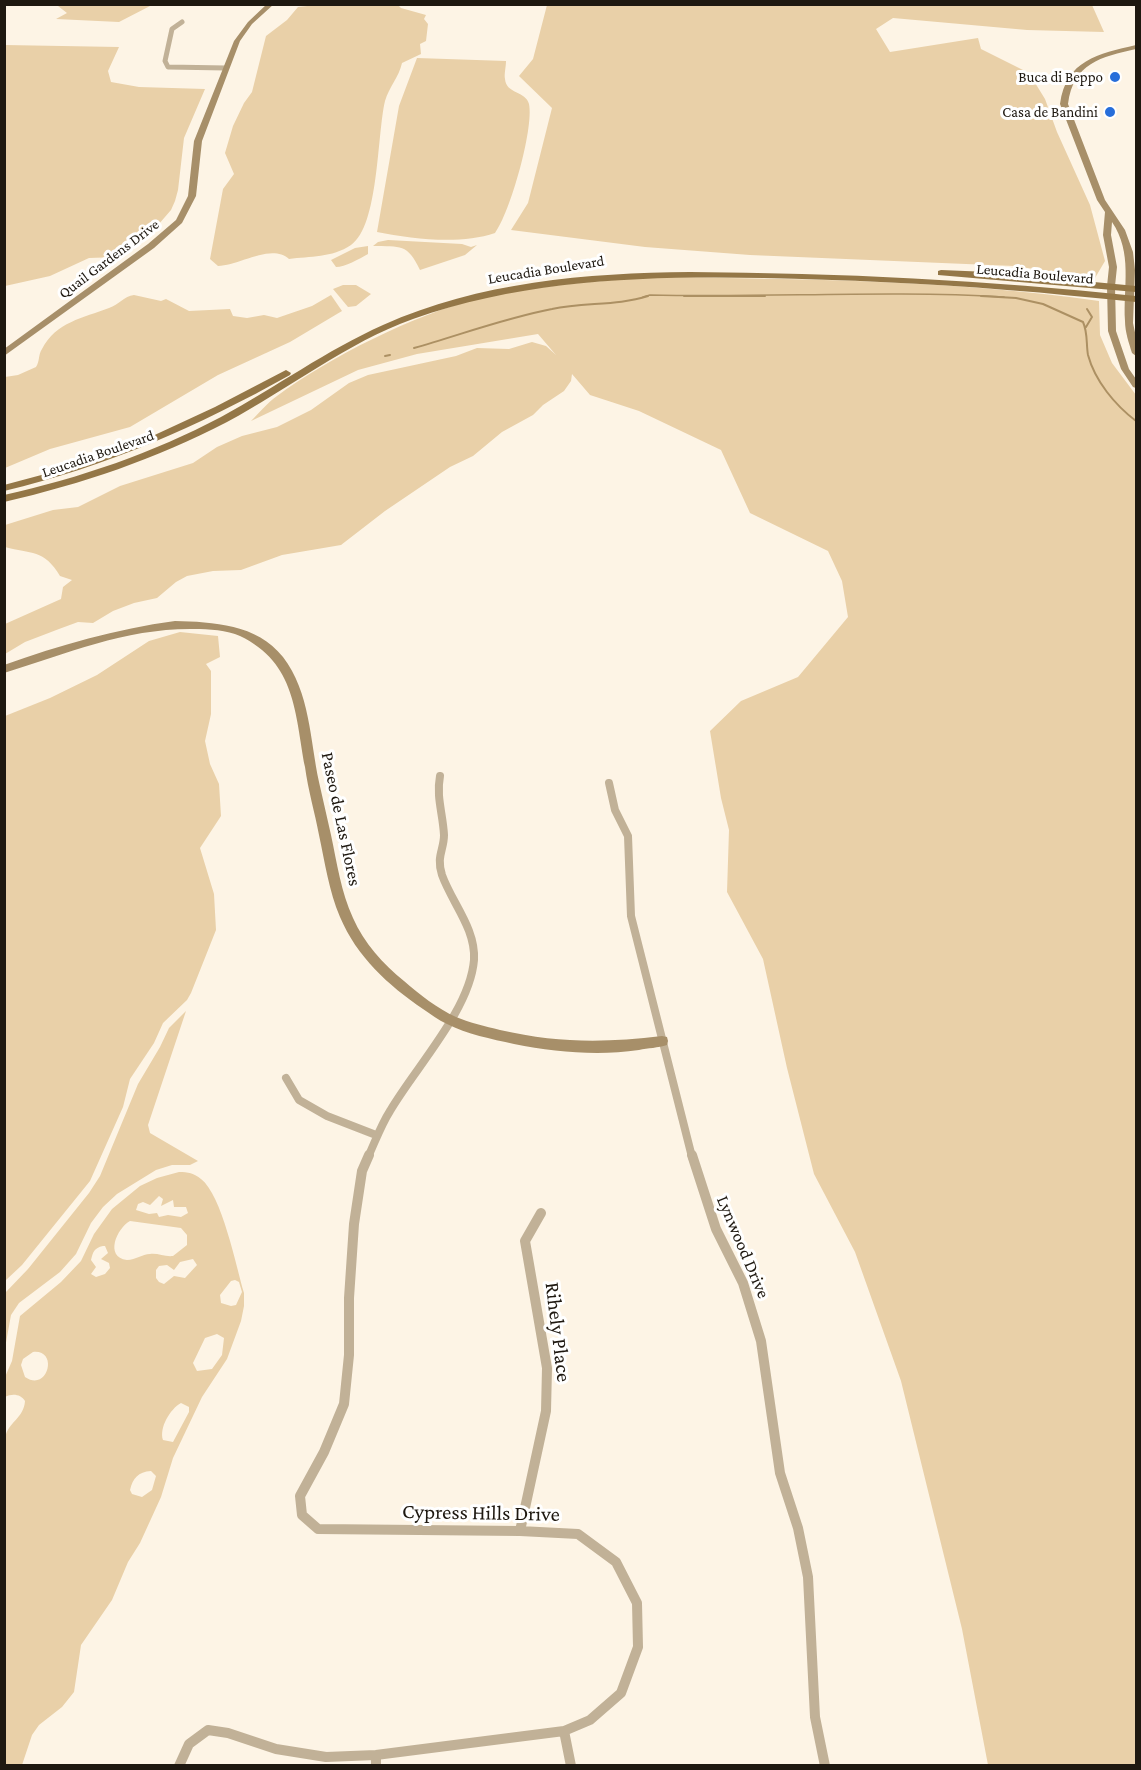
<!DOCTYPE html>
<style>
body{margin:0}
#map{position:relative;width:1141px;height:1770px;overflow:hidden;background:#fdf4e5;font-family:"Crimson Pro",serif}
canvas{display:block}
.frame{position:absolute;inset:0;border:6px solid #1e1810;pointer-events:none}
</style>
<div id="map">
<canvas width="1141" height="1770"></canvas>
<div class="frame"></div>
</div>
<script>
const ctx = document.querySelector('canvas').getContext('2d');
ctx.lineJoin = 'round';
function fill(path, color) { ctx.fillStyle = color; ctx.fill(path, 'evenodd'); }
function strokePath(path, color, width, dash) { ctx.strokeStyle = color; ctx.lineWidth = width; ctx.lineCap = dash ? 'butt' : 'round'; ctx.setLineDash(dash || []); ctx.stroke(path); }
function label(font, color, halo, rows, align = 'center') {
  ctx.font = font + ' "Crimson Pro",serif'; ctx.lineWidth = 6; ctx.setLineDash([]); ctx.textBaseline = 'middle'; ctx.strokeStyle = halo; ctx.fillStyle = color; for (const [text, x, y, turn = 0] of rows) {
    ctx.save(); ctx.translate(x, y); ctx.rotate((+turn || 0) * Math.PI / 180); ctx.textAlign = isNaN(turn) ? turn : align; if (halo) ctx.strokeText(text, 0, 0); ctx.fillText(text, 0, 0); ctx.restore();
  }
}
fill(new Path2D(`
 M326,4L398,5L401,8L426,15L424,19L428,24L426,41L420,44L421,54L402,63C399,77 389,87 385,101C377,134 379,226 351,245C332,258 310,256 289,259C271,243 239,266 218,266L210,259L223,189L234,174L225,153L233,126L244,103L252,92L266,36L287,20L298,7Z
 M48,5H152L119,22L56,19L67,13L58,6Z
 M547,5H1092L1104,32L1027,30L893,18L876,29L890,52L978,38L981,49L1029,73L1045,99L1057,132L1090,205L1105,261L1095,278L1014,266L750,255L645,247L511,230L528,203L552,108L519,76L533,59Z
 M5,45L119,47L108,71L111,82L139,87L205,89L184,138L178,190L175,201L171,210L152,232L117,257L89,258L50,276L5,286Z
 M417,58L506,61C506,67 504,74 505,79C506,94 526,91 529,104C534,129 510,213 495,233C460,245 413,239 377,232L399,106Z
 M388,240L462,244L471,247L477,245L465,255L420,270C407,243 401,247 373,246L378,242Z
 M368,246V254C359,259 345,267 336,267L331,260L355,248Z
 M658,277C805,279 952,280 1099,301L1100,335L1112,363L1136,395V1765H988L962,1629L901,1381L855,1252L814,1174L787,1068L763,959L727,892L729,830L721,798L710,731L741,701L798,677L848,617L842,581L828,551L750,513L721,450L639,411L590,395L572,374L571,381L564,391L543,405L533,415L502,432L473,456L450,467L385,511L341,545L282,555L241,570L213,571L187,576L176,582L157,598L134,603L113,611L93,623L78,622L59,629L25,642L5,654V624L61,599L63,587L72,580L60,576C44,549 31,554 5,547V525L53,510L78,507L120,486L193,463L217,447L242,436L277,427L311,410L349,383L368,375L456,356L477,348L509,349L532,342L546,346L556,355L538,334L417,354L358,370L251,421C259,413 267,403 277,396C328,358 415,314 477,299C536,285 598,281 658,277Z
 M343,285H356L371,294L356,306L348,307L333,289Z
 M134,295L161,301L166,299L189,311L230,309L233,316L247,318L264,315L277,318L312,306L331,295L342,311L290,342L218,375L130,427L50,449L5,468V377L18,375L36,367C40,361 38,355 42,349C56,322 83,318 109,308C119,305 124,296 134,295Z
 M180,632L218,636L220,657L206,664L211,671V714L205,741L210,764L219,784L221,816L200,848L214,894L216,930L191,993L187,1000L163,1023L154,1043L130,1079L123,1107L90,1181L22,1265L5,1281V716L50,698L97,675L149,641Z
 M186,1011L148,1125L150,1133L198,1161L190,1165H172L156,1170L117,1194L103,1207L91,1223L76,1254L60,1272L19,1303L11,1315L5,1348V1293L28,1269L89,1193L100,1176L138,1084L160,1047L169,1028Z
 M179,1172C188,1172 194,1173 201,1179C222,1195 236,1266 244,1293V1306L241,1321L227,1359L202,1397L173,1458L161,1497L140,1543L128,1562L112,1600L81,1645L74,1692L62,1707L39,1725L32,1735L22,1765H5V1438C8,1422 24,1418 25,1401C21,1394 12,1393 5,1397V1377L12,1361L20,1316L61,1282L81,1261L94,1234L112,1209L140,1186L157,1178ZM159,1196L163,1199L161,1206L173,1200L174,1207H186L188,1213L181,1217L168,1215L159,1217L157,1213L149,1214L136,1210L138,1204L143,1202L150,1205ZM130,1221L181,1228L187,1235V1245L173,1256C165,1257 158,1253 150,1254C142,1254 136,1260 127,1260C104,1257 117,1228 130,1221ZM103,1246H105L108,1253L101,1259L109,1263L110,1268L105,1274L96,1277L91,1274L96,1267L91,1260C93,1252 94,1248 103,1246ZM193,1259L197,1265L185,1278L174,1276L164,1284L159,1282L156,1278V1270L159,1266L167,1265L174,1270L180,1262ZM235,1280L239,1282L242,1292L236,1305L231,1306L221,1303L220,1295L231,1281ZM217,1334L224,1338L222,1355L212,1369L197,1371L193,1363L205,1338ZM33,1352C59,1349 48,1393 25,1377L21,1365L23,1359ZM181,1403L189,1407V1412L173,1442L163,1440C159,1428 170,1409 181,1403ZM151,1471L156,1476L152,1490L142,1497L132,1494L130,1490C133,1478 138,1472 151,1471Z`), '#e9d0a8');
strokePath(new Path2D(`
 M643,297L650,295C768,298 886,290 1004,297`), '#ac9063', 1.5);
strokePath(new Path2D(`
 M684,296H765
 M981,296L1016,298L1043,304L1083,322C1088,333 1086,344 1088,355C1095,381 1115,405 1136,421
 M1086,327L1092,317L1087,309
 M414,348C460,335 505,318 552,309C584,302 617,306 648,296
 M385,356L390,355`), '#ac9063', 2);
strokePath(new Path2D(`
 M182,22L172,29L165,61L168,67L226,68`), '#c1b197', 5);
strokePath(new Path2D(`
 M609,783L615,810L628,836L631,916L692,1157
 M286,1078L299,1100L327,1116L376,1135
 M368,1157C375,1142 381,1125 390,1111C415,1068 470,1010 474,960C476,929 452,903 442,875C436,856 444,850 444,835C443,814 436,797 440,776`), '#c1b197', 8);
strokePath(new Path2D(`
 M692,1155L716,1229L743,1283L761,1341L780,1473L798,1528L808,1577L815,1717L825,1766
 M520,1531L546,1411L547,1368L525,1241L541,1213
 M564,1731L571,1766
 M376,1755V1766
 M179,1766L189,1744L208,1730L228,1733L276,1749L326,1757L376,1755L564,1731L590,1720L621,1693L638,1647L637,1603L616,1562L578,1534L520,1531L318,1529L302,1515L300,1496L324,1452L344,1404L349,1355V1298L354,1224L362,1171L369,1155`), '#c1b197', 10);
fill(new Path2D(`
 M267,4H274L252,24L240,41L202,141L196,196L182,223L154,248L4,356V349L148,244L176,220L188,196L194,141L234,41L248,22Z
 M1136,45V49C1101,57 1073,63 1068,104L1105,200L1125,230L1133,252L1135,270L1133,323L1136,337V356L1132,353C1129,343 1125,332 1125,321C1123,286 1133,253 1112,222L1111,235L1117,267L1115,286L1116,331L1129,369L1136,379V388L1133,387L1121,369L1108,331L1107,286L1109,267L1103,235L1105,212L1097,200L1060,104C1066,60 1098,54 1136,45Z
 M175,621C213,622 257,624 283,657C310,692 310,740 319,782C323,800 327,817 331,835C337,863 341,892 353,918C364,943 383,964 404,981C419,994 438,1009 456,1017C470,1023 485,1026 500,1030C557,1043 604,1043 662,1036L667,1037L668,1041L667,1045C658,1048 648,1048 639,1050C597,1056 555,1052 514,1044C491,1039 467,1034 447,1024C438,1020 431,1014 423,1009C388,985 357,957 340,917C329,891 325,863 319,835C315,813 308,790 305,767C295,713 296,663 240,636C227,630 209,629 194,629C127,628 68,653 4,673V665C60,645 116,629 175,621Z`), '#a78f69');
fill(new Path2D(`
 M941,270L989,272L1136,286V292L938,275V271Z
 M690,272C839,273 988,280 1136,296V302C1093,298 1050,293 1007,290C926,283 845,280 764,278C645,276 527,279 413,319C346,343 289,389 227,422C156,459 82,484 4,502V495C80,478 153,453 221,417C276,387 327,350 383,325C479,282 586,273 690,272Z
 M286,370L291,373L290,375C197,427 108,466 4,491V485L75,466L146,439L215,407Z`), '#947747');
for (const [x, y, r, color] of [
 [1115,77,6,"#276eda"],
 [1110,112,6,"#276eda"]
]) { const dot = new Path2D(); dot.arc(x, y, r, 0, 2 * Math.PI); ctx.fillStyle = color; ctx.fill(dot); strokePath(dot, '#fff', 2); }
label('15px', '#1e1810', '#fff', [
 ["Buca di Beppo",1103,77],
 ["Casa de Bandini",1098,112]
], 'right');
label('15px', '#1e1810', '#fff', [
 ["Quail Gardens Drive",109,259,-37],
 ["Leucadia Boulevard",546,270,-9],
 ["Leucadia Boulevard",1035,274,5],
 ["Leucadia Boulevard",98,454,-19]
]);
label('18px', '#1e1810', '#fff', [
 ["Paseo de Las Flores",341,819,78],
 ["Lynwood Drive",743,1247,67]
]);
label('21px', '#1e1810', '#fff', [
 ["Rihely Place",558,1332,83],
 ["Cypress Hills Drive",481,1513,1]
]);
</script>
